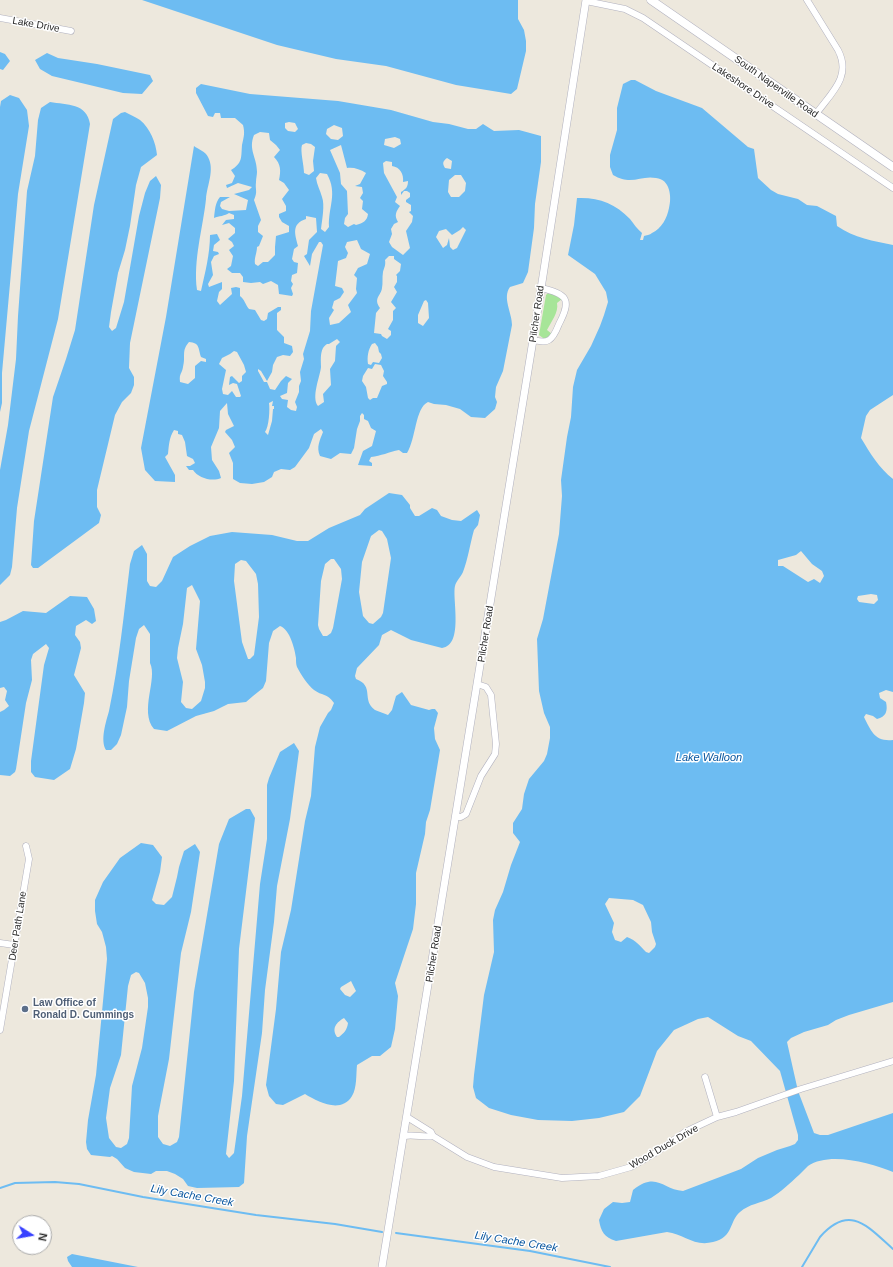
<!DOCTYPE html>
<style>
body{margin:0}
#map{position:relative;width:893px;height:1267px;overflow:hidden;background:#ede8dd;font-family:Arial,sans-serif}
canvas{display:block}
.north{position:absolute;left:12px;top:1215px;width:40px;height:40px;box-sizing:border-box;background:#fff;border:1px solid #aaa;border-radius:50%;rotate:101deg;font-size:11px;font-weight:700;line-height:16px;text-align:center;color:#2b2b2b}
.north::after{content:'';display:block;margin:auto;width:14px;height:18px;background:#3841ff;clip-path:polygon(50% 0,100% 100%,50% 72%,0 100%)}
</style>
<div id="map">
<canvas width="893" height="1267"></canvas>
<div class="north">N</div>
</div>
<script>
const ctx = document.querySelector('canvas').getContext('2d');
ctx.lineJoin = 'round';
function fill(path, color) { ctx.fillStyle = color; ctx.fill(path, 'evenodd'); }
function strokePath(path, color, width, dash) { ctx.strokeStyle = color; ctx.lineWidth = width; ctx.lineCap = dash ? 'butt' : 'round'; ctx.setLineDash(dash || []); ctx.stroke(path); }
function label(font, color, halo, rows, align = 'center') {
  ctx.font = font + ' Arial,sans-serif'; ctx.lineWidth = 3; ctx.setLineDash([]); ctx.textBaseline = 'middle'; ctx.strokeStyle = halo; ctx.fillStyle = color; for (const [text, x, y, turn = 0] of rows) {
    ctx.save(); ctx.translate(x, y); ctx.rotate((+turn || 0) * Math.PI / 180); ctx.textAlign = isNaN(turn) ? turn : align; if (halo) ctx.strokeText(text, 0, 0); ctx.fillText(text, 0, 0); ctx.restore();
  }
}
fill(new Path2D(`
 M548,293H554L562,299L557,303C559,312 551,322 547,330L552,334L548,338H543L539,335L546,295Z`), '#a7e598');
fill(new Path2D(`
 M142,0H518V19L524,30L526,41V51L517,89L511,94L456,85L386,66L336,59L277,45Z
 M0,52L5,54L10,61L3,70L0,69Z
 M47,53L58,58L97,64L150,75L153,81L142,94L123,93L52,76L40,69L35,60Z
 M631,80H635L656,91L702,108L748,147L754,149L758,178L771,190L778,194L798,199L807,205L817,206L836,216L837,226C854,238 874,241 893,245V395L870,410L866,416L861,438C870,453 879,468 893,479V692L886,690L879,693L880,698L886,702C888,711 886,717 877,719L873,716L866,714L864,717C871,731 875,742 893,740V1002L849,1015L836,1020L828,1025L804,1032L791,1038L787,1042L798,1091L814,1133L820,1135H828L893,1113V1172C871,1163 829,1151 808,1166C805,1169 802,1172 799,1175C790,1183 781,1192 771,1198C761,1203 749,1204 740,1212C729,1221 734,1237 713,1242C694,1247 684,1234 667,1232L616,1241C604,1237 601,1232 599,1220L604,1209L613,1202L622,1203L630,1202L633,1190C657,1171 663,1190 683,1191L741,1169L758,1158L777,1150L790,1146L795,1144L798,1140V1135L780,1071L751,1041L738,1036L708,1017L698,1019L674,1030L657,1051L640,1096L624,1112L599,1118L572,1121L538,1120L511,1115L489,1108L476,1098L473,1087L474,1075L484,995L494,952L493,920L495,910L503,892L511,865L520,842L513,833V823L522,809L524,794L529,779L544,761L547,754L550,738V727L544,713L539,691L537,639L543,619L559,534L562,496L561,480L567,437L571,417L573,387L577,370L591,346L600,326L604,315L608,302L606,292L595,274L568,255L574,225L577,198C598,197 615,203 630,219C634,224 637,229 642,233L640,240H643L644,236C646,235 650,235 652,233C662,228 667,218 669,208C672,197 670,179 656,178C640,175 632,186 613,175L610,167V155L617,130V108L623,84ZM801,551L812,564L822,571L824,576L820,583L814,579L808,582L783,566H778V560L796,555ZM871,594L877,595L878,600L874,604L859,602L857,599L858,596ZM609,898L633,900L643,905L651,922L652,932L656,944L655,947L649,953L646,952C639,945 637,941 627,937L621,942L615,940L612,932L614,923L605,904Z
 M201,84L250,94L338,101L391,110L433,122L449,124L468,129H476L483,124L494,131L519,130L541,136V162L535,204L534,228L528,272L523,283L510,287C502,298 512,312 512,325L503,371L496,387L495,397L497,402L495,409L485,418L471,417L460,409L446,405L434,404L428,402C415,408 416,439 407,453H403L399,450C389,452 381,456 371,457L369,461L372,463V466L358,465L363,451L372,446L376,431L371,428L368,421L364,419V415L362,413L360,416V421L357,429L354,448L351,454L340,453L331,459L320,456C316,447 320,440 323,432L321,429L314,434L309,448L295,467L290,470L281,469L274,472L272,477L264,482L252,484L240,483L233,479V463L229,453L235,447L232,440L225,432L226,430L234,426L228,414L227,403L220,411L219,428L211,447L212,460L219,471L221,478C212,482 198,478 193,470H189L186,466H190L195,463L193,459L187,456L185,442L182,435L178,434V431L174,430C169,438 169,445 168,454L165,457L175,475V482L155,481L145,470L141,448L166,317L194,146C198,149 206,152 208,157C215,170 207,185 206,199C203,228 193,260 197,290L201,291C205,273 210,254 210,235L217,234L220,240L214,245L213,251L218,252L219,254L214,256L211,262L213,275L208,284L209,287L222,282V289L219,292L217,301L220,305L232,294L231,288L236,287L240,288V296C245,300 245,304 249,309L255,310L261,320L264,321L267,319L268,313L278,307H281V310L277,313V330L284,337V343L292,346L293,352L290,356L283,355L277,357L273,365L272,372L267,381L261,371L258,369V371L264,382H267L270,389L275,390L281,381L286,376L292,379L288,383L287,393L280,396L282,399L288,400L287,407L291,410L296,411L297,407L295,402L299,392V386L301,381L300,372L304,359L303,354L310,331L311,311L323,245L321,242H319L312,254L310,266L304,256L307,254L309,240L317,232L316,218L306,216V219C291,224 295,234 298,246L294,249L292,259L294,262L298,263L297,273L292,275L291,281L293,284L291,288L293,294L292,296L279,294L278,285L271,281L263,284L260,282L251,283L243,282V277L240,273H232L227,269L231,266L233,256L229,250L234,246L232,242L228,239L235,233V228L229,223L222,225L226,220L234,219V215L229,213C225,216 219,216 214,218C215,210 215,203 220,197H230L221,202L220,206L222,209L229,211L246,210L248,200L234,194L249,190L252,187L238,183L227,188L226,185L232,183L235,176L231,170C243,163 241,157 242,145C244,136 245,133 243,125L235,118H221L220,113H215L213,117L208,116L196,93V88ZM289,122L295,123L298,129L295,132L288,131L285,128V123ZM334,125L342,128L343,136L338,140L331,139L326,134L327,129ZM260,132L269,133L270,140L276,145L280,150L274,157C281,164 281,171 279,180L284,183L289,190L282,199L286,206V211L279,214V217L282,222L289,226V232L276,236L275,247V255L268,262H263L258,266L255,264C254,258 257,253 257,247L259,246L263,236L258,232V226L261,220L254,200C258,191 255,190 256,182C256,178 257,175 257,172C257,157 248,150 254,135ZM395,137L400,139L401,144L394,148L384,145L385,139ZM306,143L311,144L315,147L313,161L314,171L309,175L304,173C304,165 300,151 302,145ZM341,145L347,168C353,167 360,169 366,173L360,184L355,186L362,187L363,193L360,198L363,201L362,209L368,214C367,221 363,223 356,225L354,224L348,227L344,224L345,218L348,214L347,191L341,184L340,173L330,150ZM447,158L452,161L451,169L445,168C442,163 443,161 447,158ZM386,161L392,162V166C400,167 404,174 403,182L408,181C408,187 406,189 401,192V195L404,191H407L410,193V197L406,200V202L411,205V211L409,212L413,216L412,222L406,231L410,248L403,255L392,247L389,242L392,234L391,229L394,224L398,222C394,215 396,212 400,206L395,202L397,197L384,173L383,163ZM320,173L327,174C338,194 328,207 329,227L325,232L321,229C322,220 325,205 322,197C320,190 317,185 316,178ZM455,175H461L466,183L465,191L459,197H451L448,192L449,180ZM463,227L466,230L457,248L453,250L450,247L449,238L447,245L443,248L436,237L439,231L446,229L452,235L460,230ZM357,240L361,249L370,254L367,264L358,268L354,275L357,278L356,289L357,293L348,305L351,312L339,323L330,325L329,318L334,310L332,308L334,301L340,298L344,292L342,288L335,286L338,261L346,258L348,253L345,247L347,242ZM389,256H394V259L401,264L400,271L396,275L397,276V282L394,287L397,292L391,302L396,308L393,311V320L388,329L391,331V335L387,339L382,336L381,334L374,333L376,313L380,308C373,298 381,296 382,288C383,283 382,278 383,272C384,268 386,265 385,260ZM426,300L428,303L429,318L423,326L418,323V315L424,301ZM337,339L340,342L336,346L335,361L330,369L331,385L323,394L324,402L318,406C311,397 320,377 321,367C321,361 320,354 323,348C324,347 325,345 327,344H329ZM189,342C200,343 198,348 201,357L206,359V362L201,361L195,366V378L188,384L180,382C179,373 182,374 183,367C186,356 181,351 189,342ZM375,343L378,347L379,352L381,354L382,358L379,363L373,362L371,365L368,364C367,357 368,350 372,344ZM234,351L237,352L244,365L246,372L242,376V381L239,383L232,376L230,377L229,385L233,383L237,384L241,396L240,397H236L232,391L228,395L223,394L222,389L226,370L219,364L222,358L230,354ZM375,364L381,365L384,371L383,376L387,382V384L382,386L377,398H373L370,400L368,398L366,387L362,381L363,376L368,368L372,369ZM273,401L272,406H274V409H273L272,421L268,435L265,432C269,427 270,409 269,403Z
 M10,95L19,98L27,110L29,126L18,194L2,373V403L0,412V107L1,101Z
 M50,102C67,105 87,103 90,124L58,319L29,431L17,508L12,567L10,575L0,585V470L8,425L16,359L18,316L27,191L35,156L38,120L41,108Z
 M125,112C130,115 136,117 140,120C150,128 156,143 157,155L141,167L136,185L130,226L125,250L118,273L111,312L109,327L112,331L116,328L124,302L139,216L145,193L150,181L156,176L161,185L160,198L130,343L129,368L134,377V385L131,393L122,402L115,415L97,490V507L101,515L99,523L38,568H33L31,565L34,521L53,397L66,359L75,330L94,205L113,119L121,113Z
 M389,493L402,495L410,505V508L415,516H419L432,508L437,510L441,516L452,520L461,521L477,510L480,515L478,525L474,530C470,544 468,559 463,572C461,577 456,581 455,586C452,599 464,645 442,648L411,640L391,630L382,635L379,645L357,668L355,676L356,679C375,686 361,700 375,710C379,712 384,713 388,715L392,710L396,696L402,692L411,705L429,710L432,709H435L438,713L434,728L435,739L440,750L430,810L426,822L425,834L416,873V904L413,929L395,983L398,996L395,1029L391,1047L380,1056H372L357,1065C356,1074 357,1088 352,1096C341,1114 318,1102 305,1094L283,1105L276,1104L269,1096L266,1085L276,1009L281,952L291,910L305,821L311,796L315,747L320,727L328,713L331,710L334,703C327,693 322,696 314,690C308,685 301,675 297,667C296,664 296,662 296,658C295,650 290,629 280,626L273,631L269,643L266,681L263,688L253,696L246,702L228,704L214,711L196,716L167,731L154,729C139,711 158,679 150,663V634L144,625L139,629L136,638L129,681L127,707L121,735L117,744L111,750H106C100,740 106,722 109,711C119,663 124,613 130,564L134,551L142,545L147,554V581L150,586L156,587L162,581L173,557L190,546L210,536L232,532L272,535L297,541H308L329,528L360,515L365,509ZM379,530L382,531L387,539L391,558L383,613L381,617L373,624L369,623L363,616L359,592L362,562L371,536ZM331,559H334L341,569L342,579L333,628L331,633L327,636H323L319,629L318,625L321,581L325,564ZM241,560L246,561L256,574L258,584L259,617L254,655L250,659H248L242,642L234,581L235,564ZM192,585L200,601L196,649L202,665L205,682V688L201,701L192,709L186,708L181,702L183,682L177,658L178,648L183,624L187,588ZM351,981L356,991L350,997L345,995L340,989L341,987ZM344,1018L348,1023C347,1030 344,1033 339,1037H337C331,1028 337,1022 344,1018Z
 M70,596L87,597L94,609L96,621L92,624L86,620L76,626L75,635L80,642L81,648L74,675L85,693L84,703L76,749L70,769L54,780L35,777L31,772V761L44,665L49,648L46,644L33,654L31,660L32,680L26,703L16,769L15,772L10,776L0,775V712L4,710L9,706L5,700L7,691L4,687L0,688V622L6,620L23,611L46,613Z
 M294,743L299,751L290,819L277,886L274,922L265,990L262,1033L247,1136L244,1183L239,1187L197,1188L188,1186L183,1179L175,1174L167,1171H156L151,1174L134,1172L125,1168L117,1159L112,1156L110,1157L91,1155L87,1149L86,1142L88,1120L96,1075L107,959L106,947L102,932L97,924L95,911V900L103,882L120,858L141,843L153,845L162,857L160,872L152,900L156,904L164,905L172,897L177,877L179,867L184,851L195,844L200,852L191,912L181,953L169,1059L158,1116V1137L163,1144L170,1146L177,1142L179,1137L194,992L219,844L229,819L246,809H250L255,818L239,949L234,1081L226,1154L229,1158L234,1153L242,1096L260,884L267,839V785L269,778L280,752ZM136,972L139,973L145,983L148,998V1007L142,1048L132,1086L129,1138L127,1144L121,1148L116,1147L109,1138L106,1118L110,1088L121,1055L128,986L131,975Z
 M72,1254L138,1267H72L68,1261L67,1257Z`), '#6dbcf2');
strokePath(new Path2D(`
 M0,1188L15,1183L55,1182L79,1184L143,1197L256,1215L335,1224L382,1232
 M396,1233L530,1251L610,1267
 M802,1267L820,1237C850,1203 868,1227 893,1249`), '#6dbcf2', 2);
const minor = new Path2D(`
 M807,0L838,50C852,77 831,93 816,114
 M586,1L625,9L643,18L893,188
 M0,18L71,31
 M533,340C538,341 545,343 549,340C554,337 557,329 559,324C572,299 567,294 541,288
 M456,817H461L466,814L481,776L495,754L496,744L491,695L486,687L477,684
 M0,943L14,945
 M0,1030L29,859L26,846
 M705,1077L717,1117
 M407,1117L431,1132L433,1136L467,1157L494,1167L562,1178L599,1176L631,1167L657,1152L685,1132L717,1117L736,1112L801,1089L893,1061
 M404,1136C415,1134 424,1138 433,1136`);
const tertiary = new Path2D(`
 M382,1267L533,340L586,0`);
const secondary = new Path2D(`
 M651,0L893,167`);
strokePath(minor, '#b1b1bf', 7);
strokePath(tertiary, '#b1b1bf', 8);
strokePath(secondary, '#b1b1bf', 9);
strokePath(minor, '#fff', 6);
strokePath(tertiary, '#fff', 7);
strokePath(secondary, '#fff', 8);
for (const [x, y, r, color] of [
 [25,1009,4,"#5c6f8a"]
]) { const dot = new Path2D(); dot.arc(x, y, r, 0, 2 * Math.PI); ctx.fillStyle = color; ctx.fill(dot); strokePath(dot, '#fff', 1.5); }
label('10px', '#2b2b2b', '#fff', [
 ["Lake Drive",36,25,10],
 ["Lakeshore Drive",743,86,34],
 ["South Naperville Road",776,87,35],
 ["Pilcher Road",537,314,-82],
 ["Pilcher Road",486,634,-81],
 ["Deer Path Lane",18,926,-81],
 ["Pilcher Road",434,954,-81],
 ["Wood Duck Drive",664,1147,-30]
]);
label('bold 10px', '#4e5e75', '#fff', [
 ["Law Office of",33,1003],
 ["Ronald D. Cummings",33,1015]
], 'left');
label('italic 11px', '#0957a0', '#fff', [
 ["Lake Walloon",709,758],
 ["Lily Cache Creek",192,1196,10],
 ["Lily Cache Creek",516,1242,9]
]);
</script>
